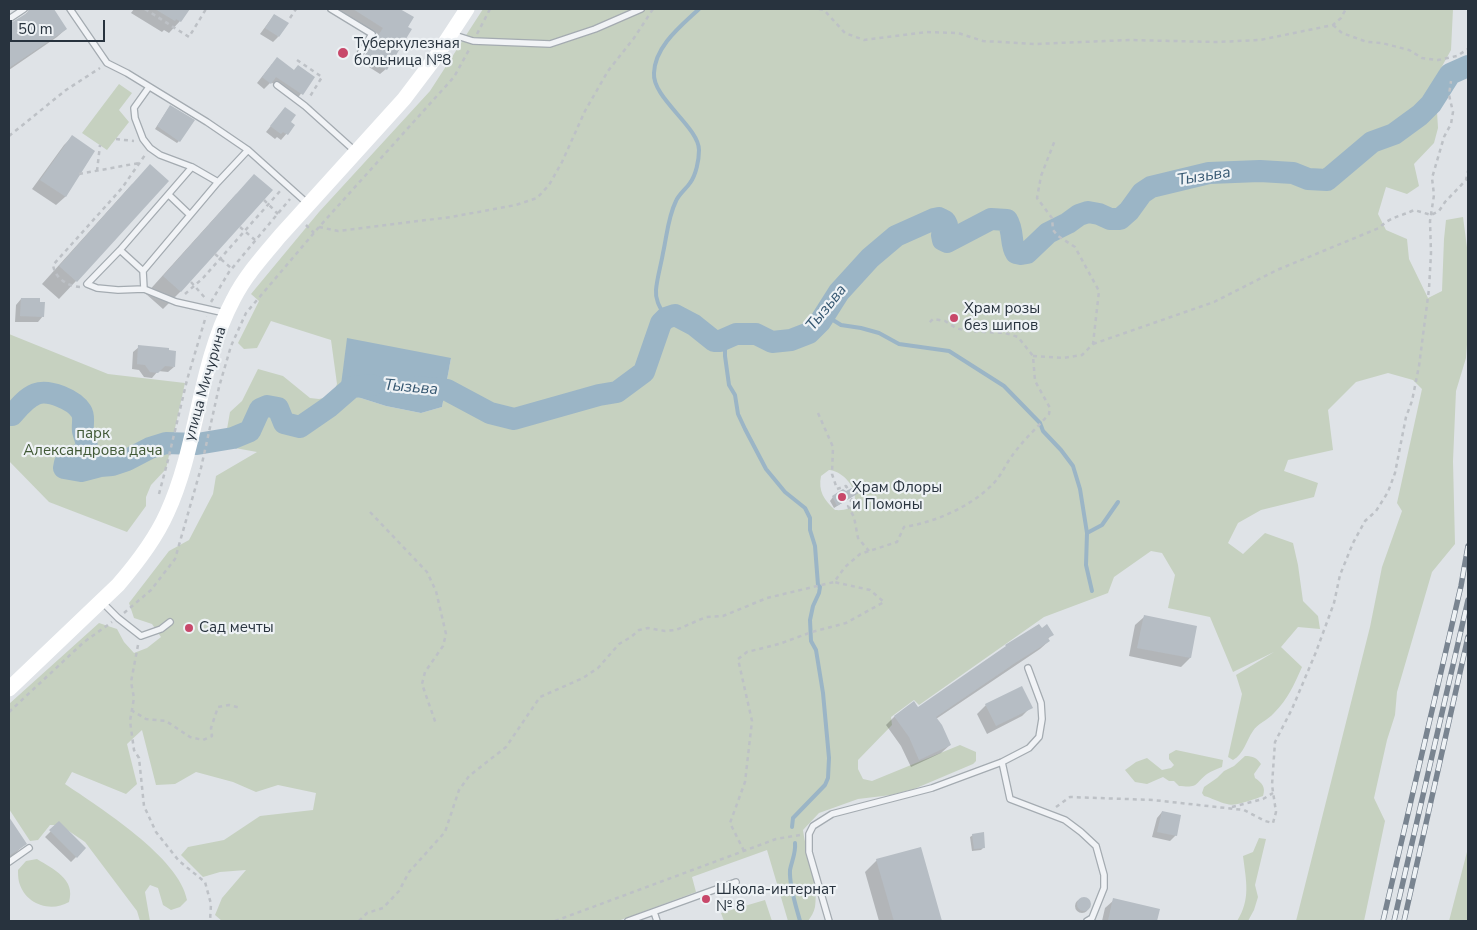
<!DOCTYPE html>
<meta charset="utf-8">
<style>
body{margin:0}
#map{position:relative;width:1477px;height:930px;overflow:hidden;background:#dfe3e7;font-family:"Nunito Sans",sans-serif}
canvas{display:block}
.frame{position:absolute;inset:0;border:10px solid #28333e;pointer-events:none}
.scale{position:absolute;left:10px;top:20px;width:95px;height:22px;box-sizing:border-box;border:2px solid #28333e;border-top:0;padding-left:6px;font-size:15px;line-height:18px;white-space:nowrap;color:#28333e;-webkit-text-stroke:4px #eef2f5;paint-order:stroke}
</style>
<div id="map">
<canvas width="1477" height="930"></canvas>
<div class="frame"></div>
<div class="scale">50 m</div>
</div>
<script>
const ctx = document.querySelector('canvas').getContext('2d');
ctx.lineJoin = 'round';
function fill(path, color) { ctx.fillStyle = color; ctx.fill(path, 'evenodd'); }
function strokePath(path, color, width, dash) { ctx.strokeStyle = color; ctx.lineWidth = width; ctx.lineCap = dash ? 'butt' : 'round'; ctx.setLineDash(dash || []); ctx.stroke(path); }
function label(font, color, halo, rows, align = 'center') {
  ctx.font = font + ' "Nunito Sans",sans-serif'; ctx.lineWidth = 4.5; ctx.setLineDash([]); ctx.textBaseline = 'middle'; ctx.strokeStyle = halo; ctx.fillStyle = color; for (const [text, x, y, turn = 0] of rows) {
    ctx.save(); ctx.translate(x, y); ctx.rotate((+turn || 0) * Math.PI / 180); ctx.textAlign = isNaN(turn) ? turn : align; if (halo) ctx.strokeText(text, 0, 0); ctx.fillText(text, 0, 0); ctx.restore();
  }
}
fill(new Path2D(`
 M483,9H1453L1451,50L1435,79L1438,128L1434,143L1414,164L1419,186L1407,194L1386,187L1378,214L1386,230L1407,239L1409,259L1428,298L1442,291L1444,239L1446,220L1463,217L1468,255V331L1466,358L1456,391L1453,461L1455,544L1432,572L1397,692L1395,715L1387,740L1374,798L1385,821L1364,921H1296L1370,627L1382,567L1402,511L1397,503L1422,389L1413,380L1388,373L1356,382L1328,410L1333,450L1288,460L1284,471L1318,483L1314,497L1261,510L1238,523L1228,543L1243,554L1265,533L1293,543L1298,565L1303,601L1318,616L1320,629L1298,627L1281,647L1302,667C1294,685 1288,699 1274,713C1268,720 1257,724 1253,731C1246,741 1244,754 1233,760L1228,757L1242,694L1236,675L1274,652L1233,672L1210,617L1168,608L1175,575L1162,553L1151,551L1114,577L1108,593L1044,617L919,705L914,700L891,717L892,725L858,760V769L863,779L872,781L960,745L976,752V761L973,764L914,789L891,795L858,799L819,813L803,830C806,854 819,884 815,907C814,912 811,917 808,921H788L767,850L692,877L696,892L618,921H222L215,915L222,898L246,870L220,872L203,877L181,855L188,847L224,840L260,816L313,810L316,793L278,785L256,792L233,782L196,772L175,784L156,785L142,730L127,744L137,784L126,794L72,772L65,784C99,807 180,858 187,900L180,907L171,910L163,905L158,888L150,885L145,892L150,921H140L137,911L85,842L60,825H50L38,840L30,841L9,809V704L99,623L117,629L124,642L134,653L147,648L161,637L152,624L134,618L129,603L169,551L189,540L213,494L216,476L257,452L224,446L230,412L242,401L258,369L283,376L310,398L319,399L332,396L337,384L331,340L271,321L257,348L244,349L238,343L259,301L251,294L319,212L430,91ZM451,358L442,407L421,413L386,406L345,393ZM829,470C852,472 871,513 835,510C824,500 818,491 821,476Z
 M119,84L132,93L119,110L129,122L107,150L82,133Z
 M9,334L108,374L185,383L166,469L151,485L146,497V506L127,532L49,502L9,461Z
 M1176,750L1223,760L1222,767C1217,769 1211,771 1207,774C1194,784 1200,788 1179,786L1174,781H1169L1163,777L1147,784L1135,782L1125,770L1136,762L1147,758L1162,770L1171,768L1174,765L1169,759V754Z
 M1245,756C1253,756 1257,758 1261,764L1254,774L1255,778C1262,783 1266,787 1263,796C1255,799 1234,807 1227,804C1218,802 1212,798 1204,796L1202,793L1204,787L1217,778L1224,771L1234,766Z
 M1259,838L1266,839L1255,885L1258,897L1254,910L1248,921H1237C1251,899 1246,881 1243,856L1253,852Z
 M1468,848V921H1449Z
 M37,859C53,869 76,879 69,902C50,913 25,904 19,882C18,878 18,873 18,870L26,861Z
 M765,900L772,921H724L721,913Z`), '#c6d1c0');
fill(new Path2D(`
 M347,338L451,358L442,407L421,413L386,406L345,393L341,385Z`), '#9bb5c6');
fill(new Path2D(`
 M31,9H52L66,29L57,37L9,70V24L21,18Z
 M134,9H188L180,21L169,33L164,30L162,32L131,13Z
 M338,9H398L412,18L386,69L380,74L361,62L378,34L346,14L343,18L335,13Z
 M274,15L278,37L273,42L260,34Z
 M272,64L293,71L314,77L296,100L271,82L264,89L257,83Z
 M285,108L289,122L294,125L281,140L277,137L275,139L266,132Z
 M168,109L179,141L177,143L155,129Z
 M72,137L94,151L65,197L56,205L32,189L64,145Z
 M133,183L76,281L59,299L42,284Z
 M237,193L181,291L163,309L146,294Z
 M21,299L43,316L38,322H15L16,305Z
 M139,347L174,367L168,372L158,371L152,378L144,377L139,370L132,369L133,352Z
 M861,491L834,508L830,501L833,497L846,492Z
 M1144,617L1196,627L1190,658L1181,667L1129,656L1135,625Z
 M1042,630L1052,634L1048,639L1049,641L1040,649L936,719L950,745L941,753L911,767L901,746L886,725L894,717L914,703L918,709Z
 M986,705L1031,707L1022,716L987,734L977,714Z
 M1162,812L1176,835L1170,841L1152,837L1157,818Z
 M9,819L25,844L9,859Z
 M59,823L85,848L71,862L45,837Z
 M973,835L984,847L981,850L972,851L970,837Z
 M920,848L940,921H879L865,872L877,860Z
 M1075 906a7 7 0 1 1 14 0a7 7 0 1 1-14 0Z
 M1114,900L1159,910L1156,921H1102L1105,908Z`), '#0003');
strokePath(new Path2D(`
 M825,315L841,325L861,328L879,333L899,344L949,351L1004,386L1040,423L1043,431L1061,450L1073,466L1080,489L1087,533L1086,565L1092,591
 M666,318C661,309 655,301 656,290C657,278 661,265 663,253C667,235 668,217 676,201C679,194 686,189 690,183C696,175 699,160 699,150C699,127 652,98 654,73C655,46 681,26 699,9
 M729,337L725,347V356L729,385L735,395L738,414L745,429L766,469L785,492L805,508L810,518V530L815,546L818,585L820,587L819,593L813,606L810,620L811,641L816,650L823,693L829,758L828,778L825,785L793,818L792,827
 M1087,533L1102,525L1118,502
 M795,843C796,853 792,860 790,870C789,886 796,906 800,921`), '#9bb5c6', 4);
strokePath(new Path2D(`
 M416,387L447,390L490,413L514,419L599,395L617,392L644,372L661,323L666,318L675,315L694,325L714,341H720L736,334H756L772,342L791,340L809,333L820,322L839,292L870,258L896,236L934,219L939,218L945,221L947,225L942,235L943,240L947,242L991,219L1007,220C1014,231 1010,244 1016,253L1021,254L1027,253L1048,233L1068,223L1079,215L1088,212L1099,214L1110,219H1120L1129,211L1142,193L1151,187L1209,173L1260,171L1293,173L1308,179L1327,180L1372,142L1394,134L1420,115L1431,104L1450,74L1468,66
 M9,415H12C19,407 26,398 36,394C49,389 74,400 81,411C85,417 82,424 83,431C85,439 87,440 87,450L65,463L64,468L81,471L100,466L112,465L127,460L150,448L166,443L197,444L233,438L250,431L260,409L267,406L278,408L284,423L300,427L329,407L352,387L372,385`), '#9bb5c6', 22);
fill(new Path2D(`
 M29,9H54L67,29L9,68V24L27,13Z
 M155,9H190L181,22L176,19L175,21Z
 M353,9H400L414,17L408,27L412,29L387,70L365,56L383,28Z
 M274,14L289,23L279,37L265,28Z
 M277,57L294,70L298,65L315,77L303,95L276,77L271,84L262,77Z
 M170,105L195,120L180,142L157,126Z
 M285,107L296,115L291,122L295,125L288,135L283,132L281,134L270,126Z
 M72,135L95,151L66,197L40,180Z
 M150,164L169,181L77,282L59,266Z
 M254,174L273,190L181,292L163,276Z
 M21,298H40V302H45L44,317L20,316Z
 M138,345L169,348V350L176,351L175,367L165,366L158,373L150,372L145,365L137,364Z
 M859,484L862,491L837,506L832,496L843,489L846,491Z
 M1144,615L1197,626L1191,658L1137,648Z
 M1039,624L1042,628L1047,624L1054,635L1048,638L1050,641L1015,663L936,717L942,725L951,745L919,760L909,737L894,716L914,701L918,707L1006,646L1005,645Z
 M1022,686L1033,708L996,726L985,704Z
 M1162,811L1181,815L1177,836L1157,832Z
 M9,817L27,844L9,856Z
 M59,821L86,848L77,858L49,830Z
 M984,832L985,848L974,849L972,834Z
 M921,847L942,921H894L876,859Z
 M1077 904a7 7 0 1 1 14 0a7 7 0 1 1-14 0Z
 M1113,898L1160,909L1157,921H1108Z`), '#b6bdc4');
const service = new Path2D(`
 M70,9L107,63L127,73L207,122L248,150L308,204
 M331,9L372,34L361,52
 M9,19L24,9
 M451,34L473,41L550,44L595,29L641,9
 M277,85L305,106L356,152
 M149,87L134,108L135,118L143,139L150,148L160,155L192,167L218,182
 M192,167L120,250L87,284L97,288L118,290L144,289L176,302L225,313
 M169,195L190,215
 M120,250L143,271
 M144,289L143,271L218,182L248,150
 M102,602L118,618L141,636L161,629L170,622
 M1002,762L1010,799L1065,820L1081,832L1096,846L1104,875V888L1092,918L1087,921
 M9,862L29,848
 M654,912L657,921
 M628,921L736,882
 M829,921L809,852V834L813,826L832,814L932,788L1002,762L1029,748L1039,737L1042,719L1041,703L1028,668`);
strokePath(service, '#a4abb1', 8);
strokePath(new Path2D(`
 M145,9L189,37L206,9
 M819,9L824,10L845,33L864,40L927,32L958,33L983,41L1035,44L1129,40L1216,42L1260,40L1333,25L1341,18L1346,9
 M290,18L296,9
 M1333,25L1342,33L1367,42L1382,43L1409,50L1422,58L1438,60L1457,56L1468,49
 M477,34L490,9
 M297,60L322,77L309,98
 M9,136L66,90L100,68
 M116,139L134,141
 M97,171L100,145
 M79,174L139,163
 M264,200L278,214
 M306,225L314,233
 M240,227L255,240
 M319,227L338,231L451,217L516,205L537,198L549,185L562,162L585,111L608,71L634,38L653,9
 M215,254L231,268
 M191,282L206,299
 M80,287C67,286 55,278 53,265L122,188L145,155
 M185,294L203,278L281,190
 M211,302L229,272L290,199
 M1093,344L1214,302L1277,270L1379,228C1391,216 1400,217 1414,210L1431,215L1439,211L1445,202L1466,180L1468,171
 M1033,356L1063,358L1082,355L1093,344L1099,291L1075,247L1058,236L1053,230L1052,218L1037,198L1041,176L1055,140
 M818,413L833,447L832,474L837,489L846,486L853,497L848,506L854,517L858,538L869,551
 M159,494L168,460L187,380L206,316
 M370,512L427,572L436,591L446,634L443,646L425,672L422,684L436,724
 M124,613L151,590L175,559L201,468L219,387L231,346L246,313L319,227L454,77L470,48
 M138,645L131,682L134,698L130,721L134,750L139,758L144,806L156,832L179,861L205,882L211,904L210,921
 M131,710L146,719L166,721L190,737L203,740L212,736L211,728L218,707L229,705L241,708
 M9,712L84,642L112,622
 M1056,807L1070,797L1153,800L1244,810L1265,821L1273,823L1276,812L1272,785L1275,742L1292,709L1316,652L1334,603L1340,575L1353,543L1365,521L1376,511L1388,492L1395,473L1406,417L1412,401L1419,366L1429,289L1431,253L1430,221L1434,195L1432,178L1444,137L1451,124L1453,112L1449,95L1451,81
 M1232,807L1263,799L1273,793
 M744,851L730,823L745,782L752,721L738,659L747,652L779,644L812,632L846,623L884,602L870,590L834,582
 M359,921L367,913L383,908L399,891L409,872L445,832L459,790L469,776L506,747L540,697L583,678L598,668L619,644L631,637L639,630L648,628L665,631L676,630L706,617L723,616L767,598L834,582L845,567L860,554L897,542L904,527C936,522 970,507 993,484C1002,475 1007,461 1015,452C1025,438 1038,427 1049,414L1050,408L1035,381L1033,356L1018,337L1005,333L967,331L956,328L945,321L933,319L929,323
 M555,921L776,839L800,835`), '#bdc1c6', 2.5, [4, 4]);
strokePath(service, '#f1f3f6', 5.5);
strokePath(new Path2D(`
 M9,689L118,585C137,563 155,540 167,513C198,446 198,366 233,300C245,276 263,256 280,236L404,99L435,58L467,9`), '#fff', 15);
const rail = new Path2D(`
 M1383,921L1461,586L1468,546
 M1394,921L1468,600
 M1404,921L1468,637`);
strokePath(rail, '#798490', 5.5);
strokePath(rail, '#eef2f5', 4, [11]);
for (const [x, y, r, color] of [
 [343,53,6,"#c8486a"],
 [954,318,5,"#c8486a"],
 [842,497,5,"#c8486a"],
 [189,628,5,"#c8486a"],
 [706,899,5,"#c8486a"]
]) { const dot = new Path2D(); dot.arc(x, y, r, 0, 2 * Math.PI); ctx.fillStyle = color; ctx.fill(dot); strokePath(dot, '#eef2f5', 2); }
label('15px', '#28333e', '#eef2f5', [
 ["Туберкулезная",354,44],
 ["больница №8",354,61],
 ["Храм розы",964,309],
 ["без шипов",964,326],
 ["Храм Флоры",852,488],
 ["и Помоны",852,505],
 ["Сад мечты",199,628],
 ["Школа-интернат",716,890],
 ["№ 8",716,907]
], 'left');
label('15px', '#28333e', '#eef2f5', [
 ["улица Мичурина",206,384,-74]
]);
label('15px', '#415936', '#eef2f5', [
 ["парк",93,434],
 ["Александрова дача",93,451]
]);
label('italic 16px', '#345670', '#eef2f5', [
 ["Тызьва",1204,177,-9],
 ["Тызьва",827,308,-51],
 ["Тызьва",411,388,5]
]);
</script>
